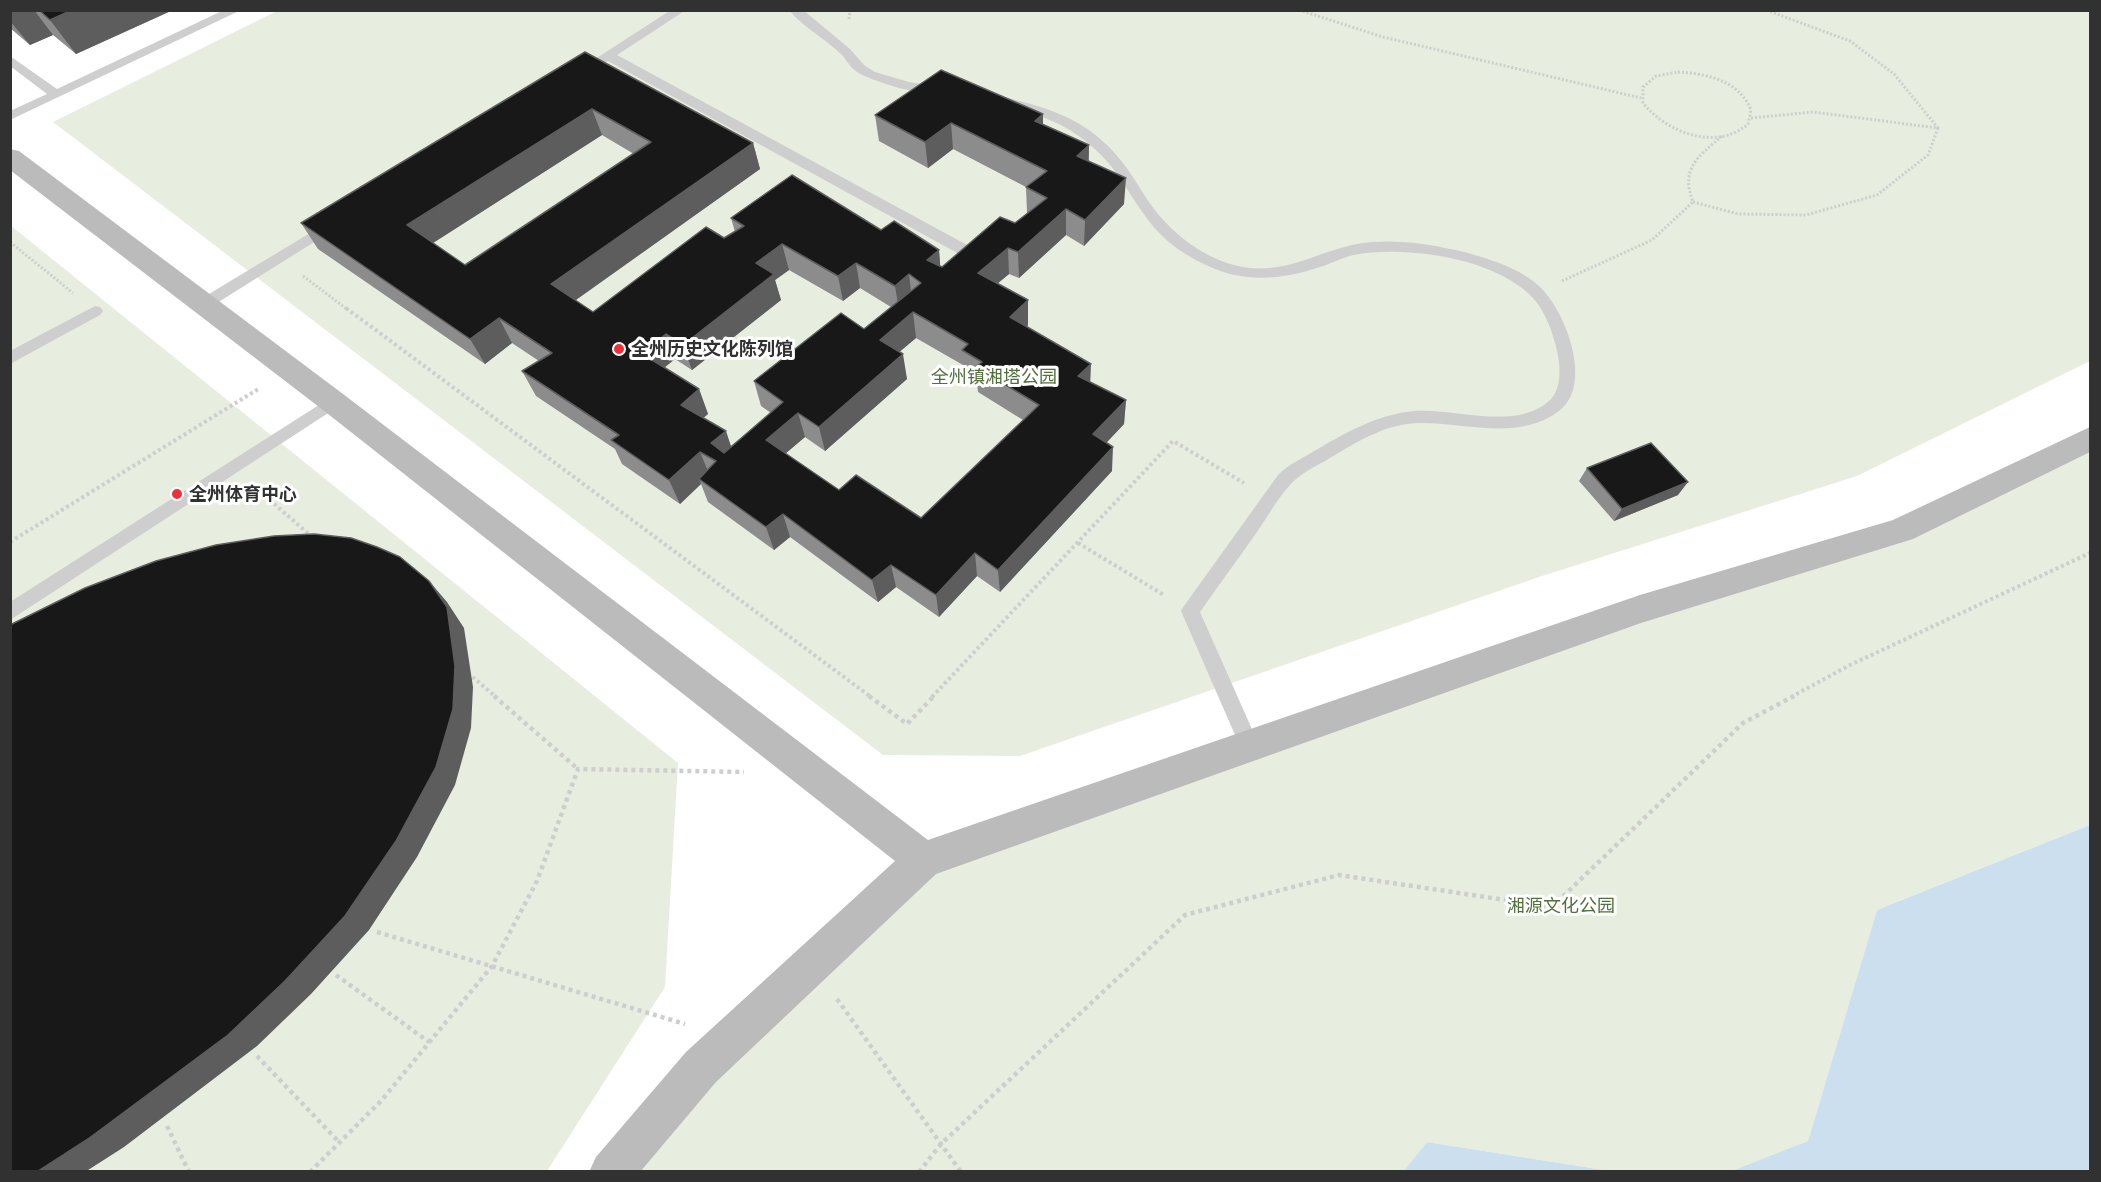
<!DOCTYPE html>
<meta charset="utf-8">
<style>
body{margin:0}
#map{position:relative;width:2101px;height:1182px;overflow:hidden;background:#fff;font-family:"Exo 2",sans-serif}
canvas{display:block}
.frame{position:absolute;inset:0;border:12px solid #313131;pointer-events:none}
</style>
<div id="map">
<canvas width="2101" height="1182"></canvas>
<div class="frame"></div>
</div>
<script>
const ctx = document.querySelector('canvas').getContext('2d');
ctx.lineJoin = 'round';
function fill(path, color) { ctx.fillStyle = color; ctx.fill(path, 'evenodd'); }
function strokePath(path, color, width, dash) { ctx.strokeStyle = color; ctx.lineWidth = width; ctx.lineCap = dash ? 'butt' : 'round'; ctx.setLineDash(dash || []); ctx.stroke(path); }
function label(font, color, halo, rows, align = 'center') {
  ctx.font = font + ' "Exo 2","Noto Sans SC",sans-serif'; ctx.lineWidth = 6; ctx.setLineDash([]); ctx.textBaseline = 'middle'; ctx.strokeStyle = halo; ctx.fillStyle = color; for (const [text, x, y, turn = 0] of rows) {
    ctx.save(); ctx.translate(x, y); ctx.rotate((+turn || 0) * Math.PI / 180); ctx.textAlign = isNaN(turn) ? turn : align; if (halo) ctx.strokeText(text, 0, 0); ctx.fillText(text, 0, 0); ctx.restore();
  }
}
fill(new Path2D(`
 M277,11H2090V361L1857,476L1542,576L1020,756L883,755L53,122Z
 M10,225L678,763L665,987L547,1171H11Z
 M2090,439V825L1877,910L1808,1141L1732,1172L1610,1171L1427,1142L1404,1172H611L924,860L1902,530Z`), '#e7eedf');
fill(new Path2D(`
 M2090,825V1171H1732L1808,1141L1877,910Z
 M1427,1142L1610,1171H1404Z`), '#cbdfee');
strokePath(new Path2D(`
 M1299,10L1383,37L1641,98
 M849,19L850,10
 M1678,72C1707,74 1739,80 1751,110L1748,124C1716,152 1666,132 1643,103V87L1656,76Z
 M1751,118L1813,112L1938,128L1894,74L1850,41L1766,10
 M1693,202L1738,214L1806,215L1877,195L1928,155L1938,128
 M10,242L73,293
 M303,276L348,310
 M1562,281L1652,240L1693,202C1680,168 1698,157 1722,136`), '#cecece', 3, [2, 2]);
strokePath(new Path2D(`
 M346,308L871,697
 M256,488L311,536
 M10,542L260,388
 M1078,543L1164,595
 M468,673L496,697
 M932,697L1173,441L1244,483
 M1791,697L1850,665L2090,553`), '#cecece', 4, [3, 3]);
strokePath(new Path2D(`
 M494,696L578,769
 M869,696L907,724L934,696
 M377,932L685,1024
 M336,975L429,1042
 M837,999L961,1172
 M257,1056L339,1142
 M167,1126L189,1172
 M310,1172L381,1101L492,966L537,881L578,769L744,772
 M919,1172L941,1144L1185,915L1339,875L1552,907L1743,723L1794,696`), '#cecece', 4.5, [4, 4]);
fill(new Path2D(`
 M224,10H241L10,120V111L47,94L10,66V56L57,89Z
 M671,10H686L617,55L980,252L982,256L980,260H970L608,61L581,76L575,72Z
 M789,10H803L850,49L864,65L875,72L909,82L943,87L945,90C934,101 870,81 857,72C851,68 847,61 842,55C826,39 804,28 789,10Z
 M1004,97C1047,108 1078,116 1110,148C1126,164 1137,184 1149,202C1169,231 1200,256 1234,265C1280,278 1315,252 1357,244C1392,238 1430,244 1464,252C1490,259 1520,268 1540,287C1566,312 1594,385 1559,411C1518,442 1464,422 1418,423C1383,424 1354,444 1325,461C1312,468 1300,474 1290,485C1278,498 1269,514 1259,529C1240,557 1219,584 1200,612L1259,745L1256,751L1249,754L1242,751L1181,611L1184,606L1278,475C1289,464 1303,458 1316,450C1347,432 1378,414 1415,411C1455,408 1516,431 1549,401C1564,388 1560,360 1555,343C1550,325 1543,307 1529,294C1491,258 1409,246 1359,254C1345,256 1333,263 1320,267C1282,280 1243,283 1206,265C1179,253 1157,235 1141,210C1128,192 1118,172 1102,156C1071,124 1041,115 999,104L997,101L999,98Z
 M330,221L337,226L335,229L209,308H199L196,304L199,300Z
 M95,306L100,307L103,311L100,315L10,364V351Z
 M333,396L339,398L341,402L339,406L10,620V602Z`), '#cecece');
fill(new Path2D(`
 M10,149L19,151L343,394L928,840L1640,595L1893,520L2090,427V452L1913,539L1641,623L936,874L716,1082L640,1172H589L596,1157L686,1052L895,861L323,410L10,170Z`), '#bbb');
fill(new Path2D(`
 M10,10H173L76,54L53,35L30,45L10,28Z
 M585,52L753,143L760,169L576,300L593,312L735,232L731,218L881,230L939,250L940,266L942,267L1015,223L1028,213H1027L1026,187L953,149L928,168L879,141L875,115L1043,124L1089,145V161L1124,204L1084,246L1066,235L1019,278L1009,274L998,283L1028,300V325L1027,327L1090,382L1126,400L1124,424L1106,443L1112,471L1000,592L977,576L939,617L896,587L878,602L790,537L774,550L708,502L701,484L680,504L622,464L615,449L536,396L522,371L539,361L512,343L485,364L318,249L301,223ZM602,135L634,154L465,265L433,243ZM789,270L843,301L860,288L891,307L864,329L754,381L761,406L771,413L731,446L703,418L708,414L699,389L664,368L675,359L692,370L781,300L775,280ZM916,338L963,365L964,375L977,383L978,392L1023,420L921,518L839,490L785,454L805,437L825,451L907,379L899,352Z
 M1587,468L1678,495L1614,521L1579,481Z`), '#8c8c8c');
fill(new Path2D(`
 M10,10H34L53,35L30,45L10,21Z
 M72,10H173L76,54L50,20Z
 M592,109L602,135L422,250L407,225Z
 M1043,114V141L1035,121Z
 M951,123L953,149L928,168L925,142Z
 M753,143L760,169L563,309L551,284Z
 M1089,145L1088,171L1077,156Z
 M1126,178L1124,204L1084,246L1085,220Z
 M1066,209V235L1019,278L1018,252Z
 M782,244L789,270L775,280L781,300L692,370L683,345L756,263Z
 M1008,248L1009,274L980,298L978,273Z
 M939,250L941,275L927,260Z
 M856,263L860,288L843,301L838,276Z
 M909,274L912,300L899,311L895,286Z
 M1028,300V325L1011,342L1010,317Z
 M913,312L916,338L884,365L880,340Z
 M499,318L512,343L485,364L470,339Z
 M666,334L675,359L651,378L641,353Z
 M903,354L907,379L825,451L819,427Z
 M1091,364L1090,388L1078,376Z
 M699,389L708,414L690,429L681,405Z
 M1126,400L1124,424L1092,458L1093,434Z
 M798,413L805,437L773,464L766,440Z
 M726,431L734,455L720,467L711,443Z
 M1113,447L1112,471L1000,592L998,570Z
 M700,452L710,476L699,479L701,484L680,504L669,480Z
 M1688,482L1678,495L1614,521L1622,509Z
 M783,514L790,537L774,550L766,527Z
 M975,553L977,576L939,617L936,595Z
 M891,565L896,587L878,602L872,580Z
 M429,581L447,602L464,628L473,687L471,728L455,785L417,857L369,930L311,994L257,1046L124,1147L85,1172H37Z`), '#5d5d5d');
const building = new Path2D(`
 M39,10H72L50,20Z
 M585,52L753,143L551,284L593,312L706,227L724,238L744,226L731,218L792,175L881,230L894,221L939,250L927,260L942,267L1000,217L1015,223L1047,198L1026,187L1047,171L951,123L925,142L875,115L941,70L1043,114L1035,121L1089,145L1077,156L1126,178L1085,220L1066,209L1018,252L1008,248L978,273L1028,300L1010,317L1091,364L1078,376L1126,400L1093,434L1113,447L998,570L975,553L936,595L891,565L872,580L783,514L766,527L699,479L716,461L700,452L669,480L611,440L619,435L522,371L552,353L499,318L470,339L301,223ZM592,109L651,142L465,265L407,225ZM782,244L838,276L856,263L895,286L909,274L921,283L864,329L841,313L754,381L783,402L724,453L711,443L726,431L681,405L699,389L641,353L666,334L683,345L774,274L756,263ZM913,312L968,344L962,350L982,362L976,367L1039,405L921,518L856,475L839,490L766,440L798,413L819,427L903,354L880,340Z
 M1651,443L1688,482L1622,509L1587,468Z
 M314,534L351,538L377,547L400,557L429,581L447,607L455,666L453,709L436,767L396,841L345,916L285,981L228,1035L88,1139L37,1172H10V625L85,588L156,561L216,545L274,536Z`);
fill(building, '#181818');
strokePath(building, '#5d5d5d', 1.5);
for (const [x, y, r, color] of [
 [619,349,6,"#eb3139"],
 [177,494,6,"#eb3139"]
]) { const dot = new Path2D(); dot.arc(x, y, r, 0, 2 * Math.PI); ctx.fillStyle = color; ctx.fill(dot); strokePath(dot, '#fff', 2); }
label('bold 18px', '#313131', '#fff', [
 ["全州历史文化陈列馆",631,349],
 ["全州体育中心",189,494]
], 'left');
label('18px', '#526f3c', '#fff', [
 ["全州镇湘塔公园",994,377],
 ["湘源文化公园",1561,906]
]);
</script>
